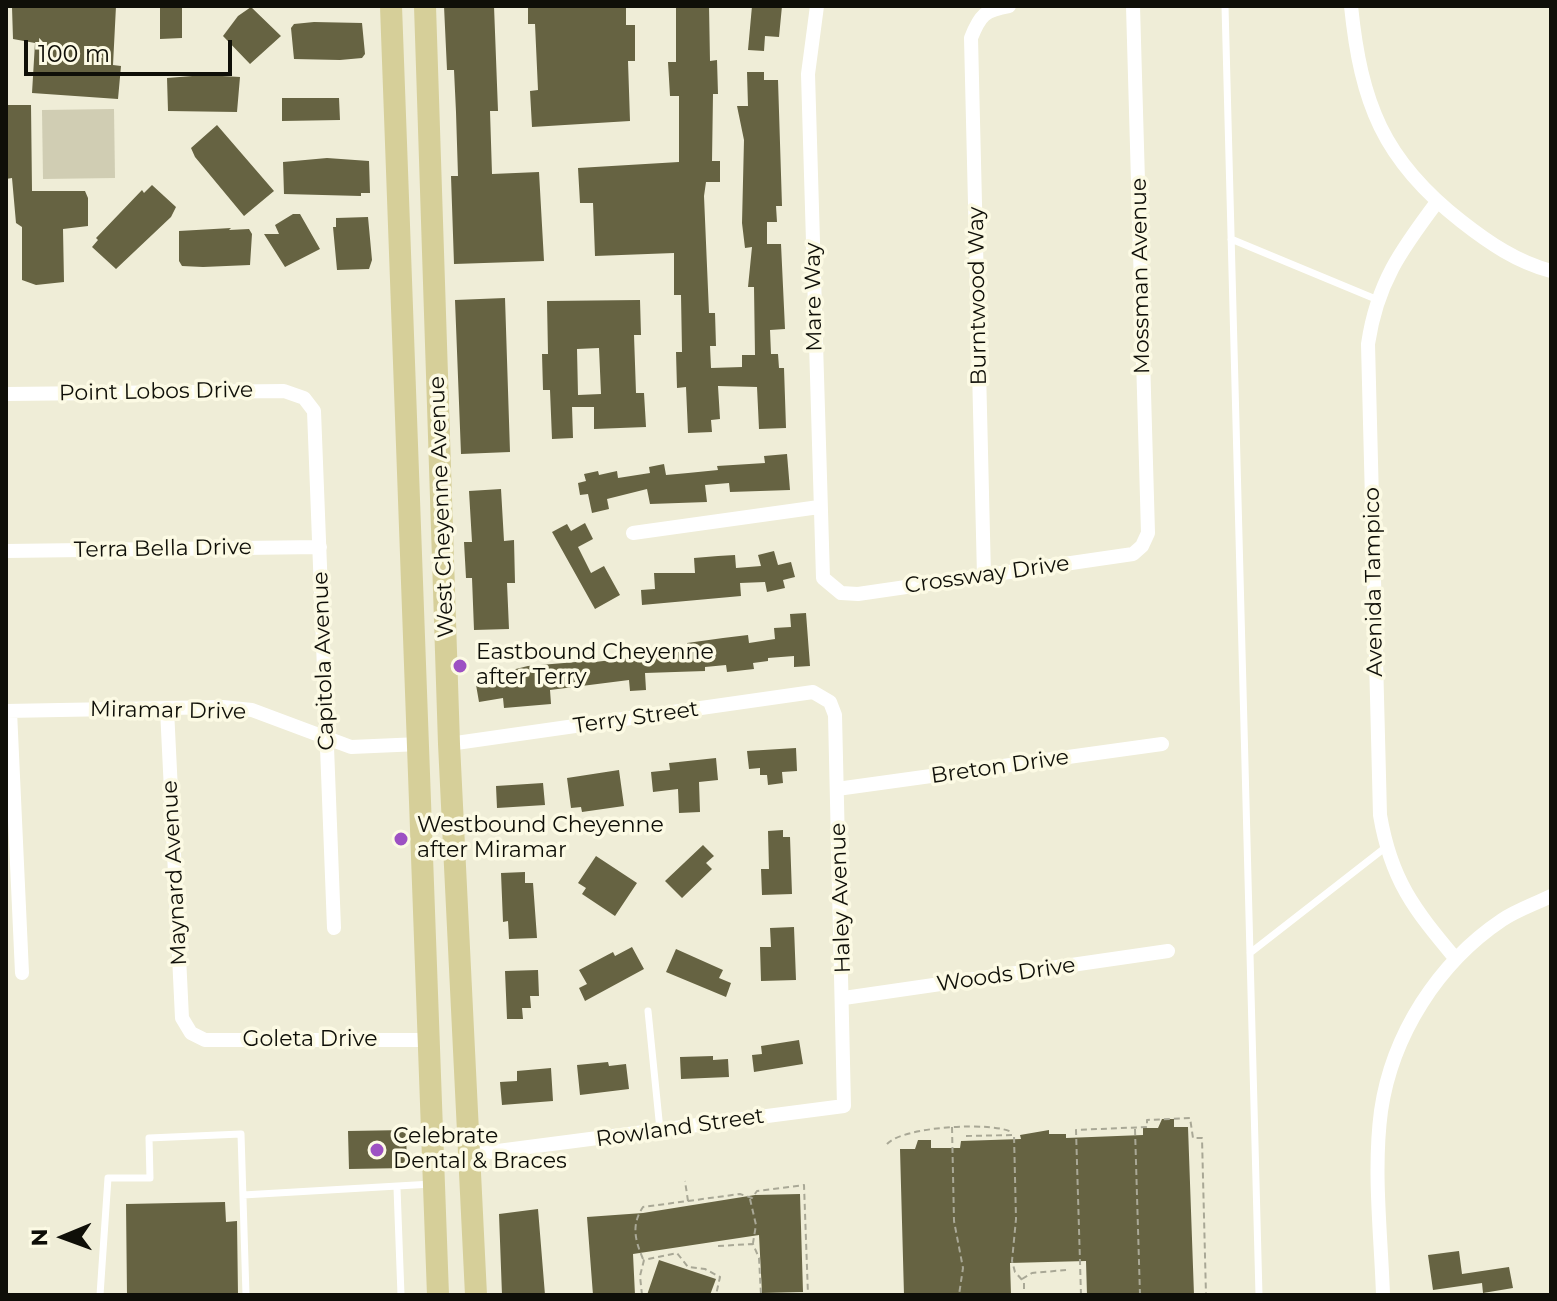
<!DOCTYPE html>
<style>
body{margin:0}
#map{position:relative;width:1557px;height:1301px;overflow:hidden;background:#efedd7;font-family:Montserrat,sans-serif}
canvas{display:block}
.frame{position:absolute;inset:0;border:8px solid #0f0f08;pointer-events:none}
.north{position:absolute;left:24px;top:1197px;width:80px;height:80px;-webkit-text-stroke:6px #fcfae4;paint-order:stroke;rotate:269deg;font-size:22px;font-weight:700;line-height:32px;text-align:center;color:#0f0f08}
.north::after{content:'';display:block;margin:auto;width:28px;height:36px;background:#0f0f08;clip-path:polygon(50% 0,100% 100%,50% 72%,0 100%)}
.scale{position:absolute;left:24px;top:40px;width:208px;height:36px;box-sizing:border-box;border:4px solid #0f0f08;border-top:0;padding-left:10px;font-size:24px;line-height:28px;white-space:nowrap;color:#0f0f08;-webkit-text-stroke:6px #fcfae4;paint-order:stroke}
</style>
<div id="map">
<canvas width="1557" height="1301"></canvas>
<div class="frame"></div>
<div class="north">N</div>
<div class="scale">100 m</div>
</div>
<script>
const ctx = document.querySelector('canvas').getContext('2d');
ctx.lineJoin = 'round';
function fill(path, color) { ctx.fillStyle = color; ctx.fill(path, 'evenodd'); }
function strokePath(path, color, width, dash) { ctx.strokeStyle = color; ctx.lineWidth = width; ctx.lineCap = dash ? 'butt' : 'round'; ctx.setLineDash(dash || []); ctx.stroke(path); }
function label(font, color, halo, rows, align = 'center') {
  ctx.font = font + ' Montserrat,sans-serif'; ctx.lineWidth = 7; ctx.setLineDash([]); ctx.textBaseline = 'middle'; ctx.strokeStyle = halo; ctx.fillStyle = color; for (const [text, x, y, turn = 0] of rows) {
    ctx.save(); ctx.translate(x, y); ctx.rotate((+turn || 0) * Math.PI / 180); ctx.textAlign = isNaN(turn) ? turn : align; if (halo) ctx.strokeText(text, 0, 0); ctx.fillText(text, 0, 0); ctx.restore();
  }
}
fill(new Path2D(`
 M114,109L115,178L43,179L42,110Z`), '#d0cdb3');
fill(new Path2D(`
 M116,6L113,65L121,66L118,99L32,93L35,43L13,39L12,7Z
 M160,6H182V38L160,39Z
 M444,6H494L498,111H490L492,174L539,172L544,261L454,264L451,176H458L456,112L454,70H447Z
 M528,6H626V25H635V61H628L630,121L532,127L530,91L538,90L535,24H528Z
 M676,6H709L710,61L717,60L718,94H713L712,161H720V182H706L704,196L709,313H715L716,346H710L711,368L742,367V355H755L754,287H748L752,247L745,248L742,223L744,140L737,106H748L747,72H764V80H778L782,206H776L777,222H767V244H781L785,329L770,330L771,354H778L779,368H784L786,428L759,429L757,387L718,386L720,419L711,420L712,432L688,433L686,387L677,388L676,352H682L681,295H674V253L595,256L593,203H580L578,168L679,162V96H670L668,62H676Z
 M752,6H782L779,37L765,36L764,51L748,50Z
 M251,7L281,36L250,64L223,36L238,16Z
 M314,22L362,23L365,54L362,58L340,60L294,59L291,28L294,24Z
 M205,75L240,77L237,112L168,111L167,78Z
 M282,98H339L340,120L282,121Z
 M6,105H31L32,191H85L88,198V226L63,229L64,282L36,285L22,280V227L16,223L12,178L6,179Z
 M217,125L274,191L244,216L195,157L191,148Z
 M327,158L369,161L370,193H361V196L284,194L283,162Z
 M152,185L176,207L171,217L116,269L92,247L98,240L96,238L142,190L144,193Z
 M293,214H300L320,249L285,267L264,234H279L275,225Z
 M368,217L372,260L369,269L337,270L333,227H336V218Z
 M231,228L229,230L249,229L252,234L250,265L203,267L182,266L179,261V231Z
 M505,298L510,452L461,454L455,300Z
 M640,300L641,335H634L636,393H644L646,427L594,429V407H572L573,438L552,439L550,390H543L542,354H548L547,301ZM599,348L601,394L578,395L577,349Z
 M787,454L790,490L730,492L729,483L705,485L707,502L650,504L647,489L607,499L609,509L592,513L588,494L580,495L578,483L586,481L584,474L598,471L599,475L617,471L618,478L650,473L649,467L664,464L666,475L688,473L718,470L717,466L765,463L764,456Z
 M501,489L504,541L514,540L515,583H507L509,629L474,630L472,578H466L464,542H472L469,491Z
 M585,523L593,539L578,547L591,573L604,566L620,595L595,609L552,532L567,524L571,531Z
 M774,551L778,565L791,562L795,577L783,580L785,588L767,592L765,582L740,583L741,596L642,605L641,590L655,589L654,573H695L694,558L718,556L735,555L736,568L761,566L758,555Z
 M806,613L810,666L794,667V656L768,658V661L753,663L754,669L727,672L726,665L705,667V671L645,673L646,690L630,691L629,680L550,690L551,704L504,708L503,698L479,702L475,679L528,666L576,662V658L595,656V662L628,658V653L688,651L687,643L723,638L748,635L749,643L775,639L774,628L791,627L790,614Z
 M796,748L797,771L782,772L783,783L768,785L767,775H760V768L749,769L747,751Z
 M716,758L718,780L699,782L700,812L679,813L678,789L653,792L651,772L670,770L669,763Z
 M619,770L624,806L582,812L581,807L571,808L567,778Z
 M543,783L545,805L497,808L496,786Z
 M783,830V837H790L792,894L762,895L761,869H769L768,831Z
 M703,845L714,856L706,863L712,869L682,898L665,881Z
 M596,856L637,883L615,916L582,894L586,888L578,883Z
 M525,872V883H533L537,938L509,939L508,921L503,922L501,873Z
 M794,927L796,980L761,981L760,947H771L770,928Z
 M632,947L644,969L585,1001L579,988L587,984L579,970L613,952L615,956Z
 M676,949L723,970L719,978L731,983L726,997L666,972Z
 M538,970L539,996H530L531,1008H522L523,1019H507L505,971Z
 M799,1040L803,1064L754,1072L752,1055L762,1054L761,1046Z
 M713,1056V1060L728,1059L729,1077L681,1079L680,1057Z
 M608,1062L609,1066L626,1064L629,1089L580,1095L577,1065Z
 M551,1068L553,1101L502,1105L500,1082L517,1081V1071Z
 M1162,1119H1174V1127H1188L1194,1295H1087L1086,1261L1010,1263L1011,1295H904L900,1149H915L918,1140H931V1148H960L961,1141L1021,1139L1020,1135L1049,1130V1134H1066V1138L1143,1135V1128H1158Z
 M406,1130L407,1168L349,1169L348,1131Z
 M800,1194L803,1292L762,1293L759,1235L633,1254L635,1295H593L587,1217L643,1213L755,1195Z
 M225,1202L226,1222L237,1221L238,1295H127L126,1204Z
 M538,1209L545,1295H502L499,1214Z
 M1459,1251L1462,1274L1509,1267L1513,1288L1483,1293L1482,1283L1433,1290L1428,1255Z
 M659,1260L716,1279L710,1295H647Z`), '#666342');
strokePath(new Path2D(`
 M952,1127L954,1221L963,1268L959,1295
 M1135,1129L1140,1295
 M966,1136L1014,1135L1016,1219L1012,1261L1015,1272L1024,1282V1295
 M887,1144C903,1126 996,1121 1013,1133
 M750,1199L756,1225L753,1243
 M688,1201L740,1194L752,1198L757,1191L804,1185L808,1295
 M718,1246L753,1244L759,1258L761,1295
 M643,1259C635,1240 631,1225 643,1207L688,1201L685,1181
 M1022,1279L1032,1273L1066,1270
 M642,1295L640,1276L644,1260L677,1253L688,1267L705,1269L720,1277L716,1295
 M1081,1295L1076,1130L1147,1127V1120L1190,1118L1193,1138H1202L1206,1295`), '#a9a896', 2, [6, 4]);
strokePath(new Path2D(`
 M1225,6L1259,1295
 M1231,239L1378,300
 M1250,953L1386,847
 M648,1011L660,1130
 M397,1188L401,1295
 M243,1195L432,1184
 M100,1295L108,1178H150L149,1138L241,1134L246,1295`), '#fff', 7);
strokePath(new Path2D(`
 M817,6L808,74L823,578L841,593L858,594L1133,554L1142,546L1148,533L1133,6
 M1351,6C1361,103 1383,160 1461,221C1489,243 1517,262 1551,271
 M1437,202C1401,250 1377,283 1368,344L1380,815C1391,880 1414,909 1455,958
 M6,394L284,391L304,398L314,411L334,928
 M633,533L819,507
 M6,551L320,547
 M984,576L971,38C980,15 985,10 1009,6
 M167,709L182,1018L191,1033L205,1040H430
 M6,711L222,707L252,710L351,747L420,744
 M10,711L22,973
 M449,744L813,692L830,702L835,715L844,1106L467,1155
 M837,789L1162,744
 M844,998L1168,951
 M1383,1295C1381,1235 1373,1171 1381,1111C1392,1035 1438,963 1502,920C1517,910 1535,904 1551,896`), '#fff', 14);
strokePath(new Path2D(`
 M391,6L438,1295
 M425,6L449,744L476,1295`), '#d6cf99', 22);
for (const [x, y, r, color] of [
 [460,666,8,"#9d51c3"],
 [401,839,8,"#9d51c3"],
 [377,1150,8,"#9d51c3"]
]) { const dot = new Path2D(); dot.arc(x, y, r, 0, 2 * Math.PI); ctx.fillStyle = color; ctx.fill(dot); strokePath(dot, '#fcfae4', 3); }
label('22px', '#0f0f08', '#fcfae4', [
 ["Mossman Avenue",1141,276,-91],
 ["Burntwood Way",978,296,-91],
 ["Mare Way",814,297,-91],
 ["Point Lobos Drive",156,392,-1],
 ["West Cheyenne Avenue",442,507,-92],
 ["Terra Bella Drive",163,549,-1],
 ["Crossway Drive",987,575,-8],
 ["Avenida Tampico",1374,582,-91],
 ["Capitola Avenue",324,661,-92],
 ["Miramar Drive",168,711,1],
 ["Terry Street",636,718,-8],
 ["Breton Drive",1000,767,-8],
 ["Maynard Avenue",175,873,-93],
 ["Haley Avenue",841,898,-92],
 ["Woods Drive",1006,975,-8],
 ["Goleta Drive",310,1040],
 ["Rowland Street",680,1128,-8]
]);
label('22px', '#0f0f08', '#fcfae4', [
 ["Eastbound Cheyenne",476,653],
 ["after Terry",476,678],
 ["Westbound Cheyenne",417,826],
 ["after Miramar",417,851],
 ["Celebrate",393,1137],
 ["Dental & Braces",393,1162]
], 'left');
</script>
